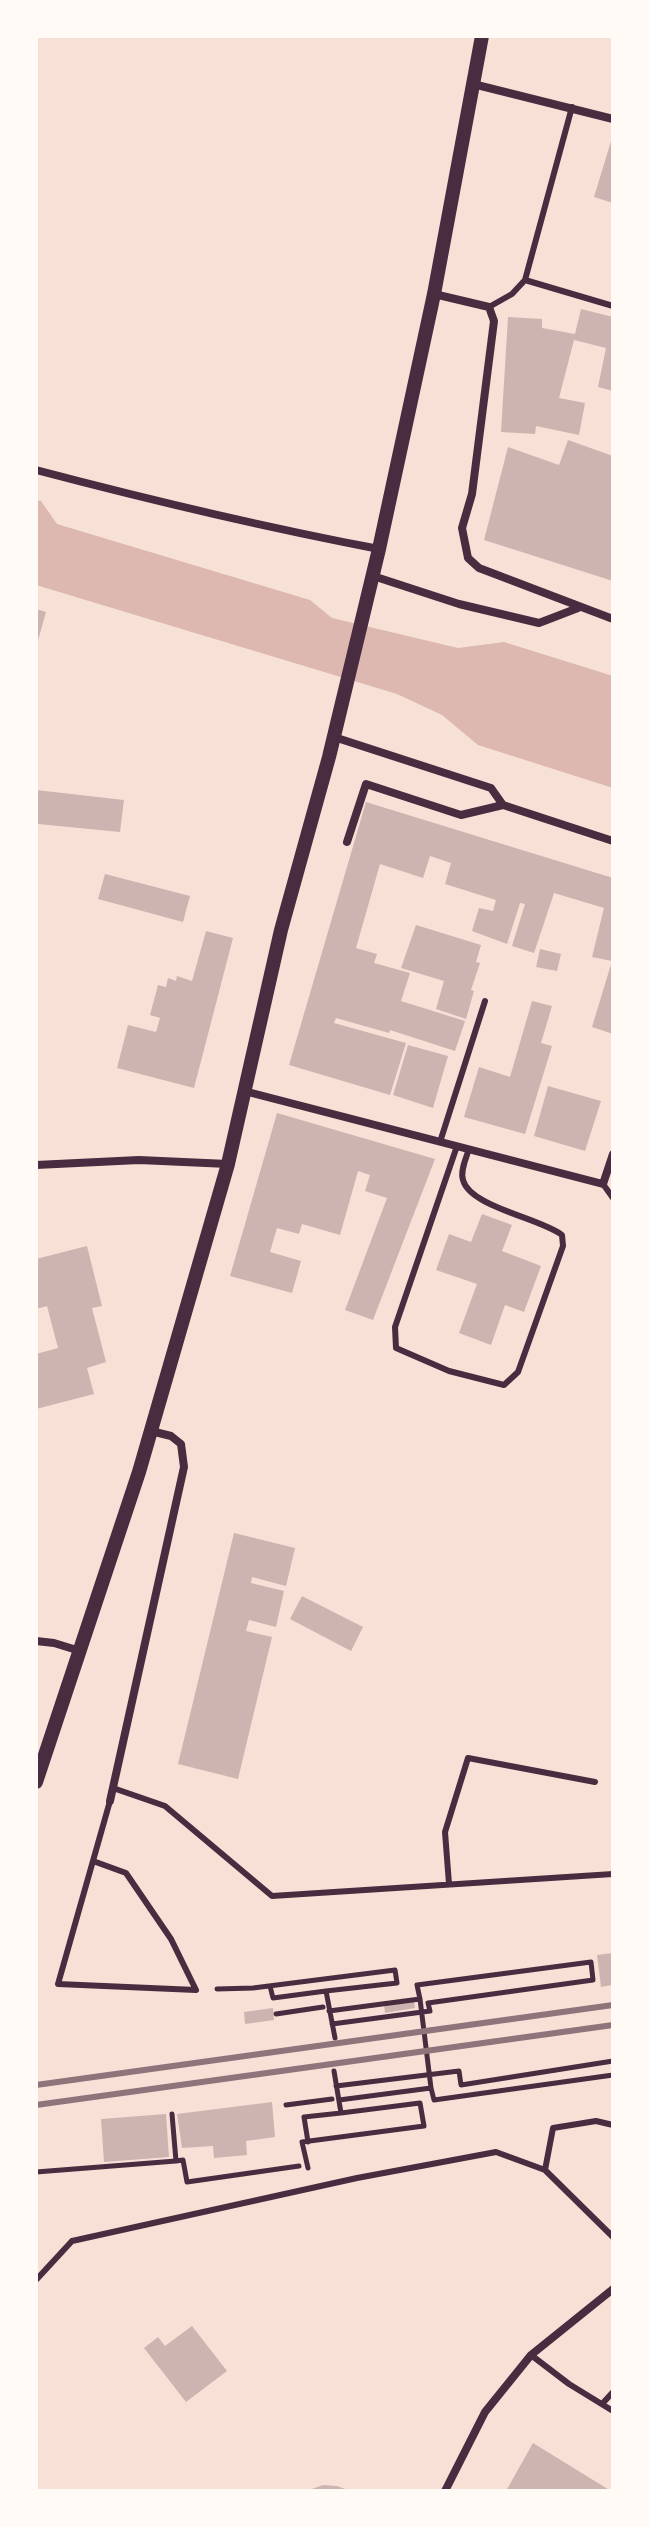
<!DOCTYPE html>
<style>
body{margin:0}
#map{position:relative;width:649px;height:2527px;overflow:hidden;background:#f7e1d7;font-family:Jost,sans-serif}
canvas{display:block}
.frame{position:absolute;inset:0;border:38px solid #fffaf5;pointer-events:none}
</style>
<div id="map">
<canvas width="649" height="2527"></canvas>
<div class="frame"></div>
</div>
<script>
const ctx = document.querySelector('canvas').getContext('2d');
ctx.lineJoin = 'round';
function fill(path, color) { ctx.fillStyle = color; ctx.fill(path, 'evenodd'); }
function strokePath(path, color, width, dash) { ctx.strokeStyle = color; ctx.lineWidth = width; ctx.lineCap = dash ? 'butt' : 'round'; ctx.setLineDash(dash || []); ctx.stroke(path); }
fill(new Path2D(`
 M36,500L41,501L57,524L310,600L332,618L458,648L504,642L613,676V788L478,745L442,715L397,694L36,585Z`), '#dcb8b0');
fill(new Path2D(`
 M612,138H613V203L594,197Z
 M581,309L613,317V391L598,387L606,348L574,340L559,398L585,403L579,435L536,426L535,434L501,432L508,317L542,319V328L575,334Z
 M568,440L613,456V581L484,540L508,447L559,465Z
 M36,609L46,612L37,644H36Z
 M36,790L124,800L120,832L38,824Z
 M366,802L613,878V1034L592,1027L612,961L592,957L604,908L554,893L534,953L512,946L525,904L520,903L507,944L472,931L479,908L493,911L496,900L445,884L451,863L430,856L423,878L380,864L356,948L377,954L374,963L410,973L401,1001L465,1021L455,1051L390,1030L389,1033L336,1018L334,1023L406,1043L390,1095L289,1065Z
 M105,874L190,896L183,922L98,899Z
 M416,925L481,945L476,962L480,963L471,990L474,991L466,1019L436,1009L444,981L401,968Z
 M206,931L233,938L194,1088L117,1068L128,1025L156,1032L160,1018L150,1015L158,985L166,987L168,978L176,981L177,976L192,981Z
 M540,949L561,954L557,971L536,967Z
 M532,1001L552,1006L541,1043L552,1046L525,1134L464,1117L479,1067L510,1077Z
 M408,1045L448,1056L433,1108L393,1095Z
 M548,1086L601,1101L585,1151L534,1136Z
 M277,1113L435,1159L373,1320L345,1310L387,1198L365,1191L370,1175L358,1171L340,1235L302,1224L299,1234L277,1228L270,1252L301,1261L292,1293L230,1276Z
 M482,1214L512,1225L502,1251L541,1266L524,1312L505,1305L491,1345L459,1333L477,1284L436,1270L449,1234L471,1242Z
 M87,1246L102,1306L92,1308L106,1362L87,1368L94,1394L36,1409V1354L58,1348L47,1306L36,1309V1259Z
 M234,1533L295,1548L286,1586L252,1577L251,1583L284,1591L276,1627L249,1620L246,1631L272,1637L238,1779L178,1764Z
 M302,1596L363,1627L351,1651L290,1619Z
 M613,1953V1985L601,1987L597,1955Z
 M414,2001L415,2008L385,2013L384,2004Z
 M273,2008L274,2020L245,2024L244,2012Z
 M272,2102L275,2137L246,2141L247,2155L214,2158L213,2146L182,2148L177,2114Z
 M166,2114L169,2157L104,2162L101,2119Z
 M192,2326L227,2371L186,2402L144,2348L158,2337L165,2346Z
 M533,2443L611,2491H506Z
 M323,2485L337,2486L351,2491H306Z`), '#ccb4b1');
strokePath(new Path2D(`
 M270,1986L273,1998L326,1991
 M217,1989L253,1988L395,1970L397,1983L326,1991L335,2038
 M329,2011L420,1999
 M276,2014L323,2007
 M332,2024L430,2011L428,2003L593,1980L591,1962L417,1985L420,1999L431,2088L434,2100L613,2075
 M336,2086L459,2071L461,2085L613,2061
 M339,2100L431,2088
 M286,2105L332,2099
 M308,2142L304,2117L341,2113
 M176,2161L183,2160L187,2182L299,2166
 M308,2168L302,2142L424,2126L420,2103L341,2113L334,2071
 M36,2172L176,2161L172,2114`), '#4a2c40', 5);
strokePath(new Path2D(`
 M525,280L613,306
 M489,307L512,294L525,280L572,107
 M440,1142L485,1001
 M457,1146L395,1327L396,1348L449,1371L504,1385L518,1372L563,1246L562,1235C540,1218 470,1207 463,1180C460,1171 466,1158 469,1149
 M603,1184L613,1198
 M113,1788L165,1806L272,1896L613,1874
 M93,1861L126,1873L171,1939L196,1990L58,1984L110,1801
 M449,1884L445,1832L468,1758L595,1782
 M545,2170L553,2128L596,2121L613,2125
 M36,2280L72,2241L357,2178L496,2152L545,2170L613,2237
 M531,2355L569,2384L613,2411
 M602,2404L613,2392`), '#4a2c40', 6);
strokePath(new Path2D(`
 M473,84L613,119
 M434,294L489,307L494,321L472,494L462,528L468,558L479,568L613,619
 M36,470C150,500 263,527 379,549
 M373,576L459,604L539,623L578,608
 M334,737L491,788L503,805
 M347,842L366,784L461,815L503,805L613,841
 M244,1091L603,1184L613,1154
 M36,1165L139,1160L228,1164
 M36,1641L54,1643L80,1651
 M110,1801L184,1467L181,1444L171,1436L151,1431
 M445,2491L485,2412L531,2355L613,2289`), '#4a2c40', 8);
strokePath(new Path2D(`
 M36,1782L139,1472L228,1164L281,930L329,757L379,549L434,294L482,36`), '#4a2c40', 14);
strokePath(new Path2D(`
 M36,2085L613,2005
 M36,2105L613,2025`), '#8f747c', 6);
</script>
